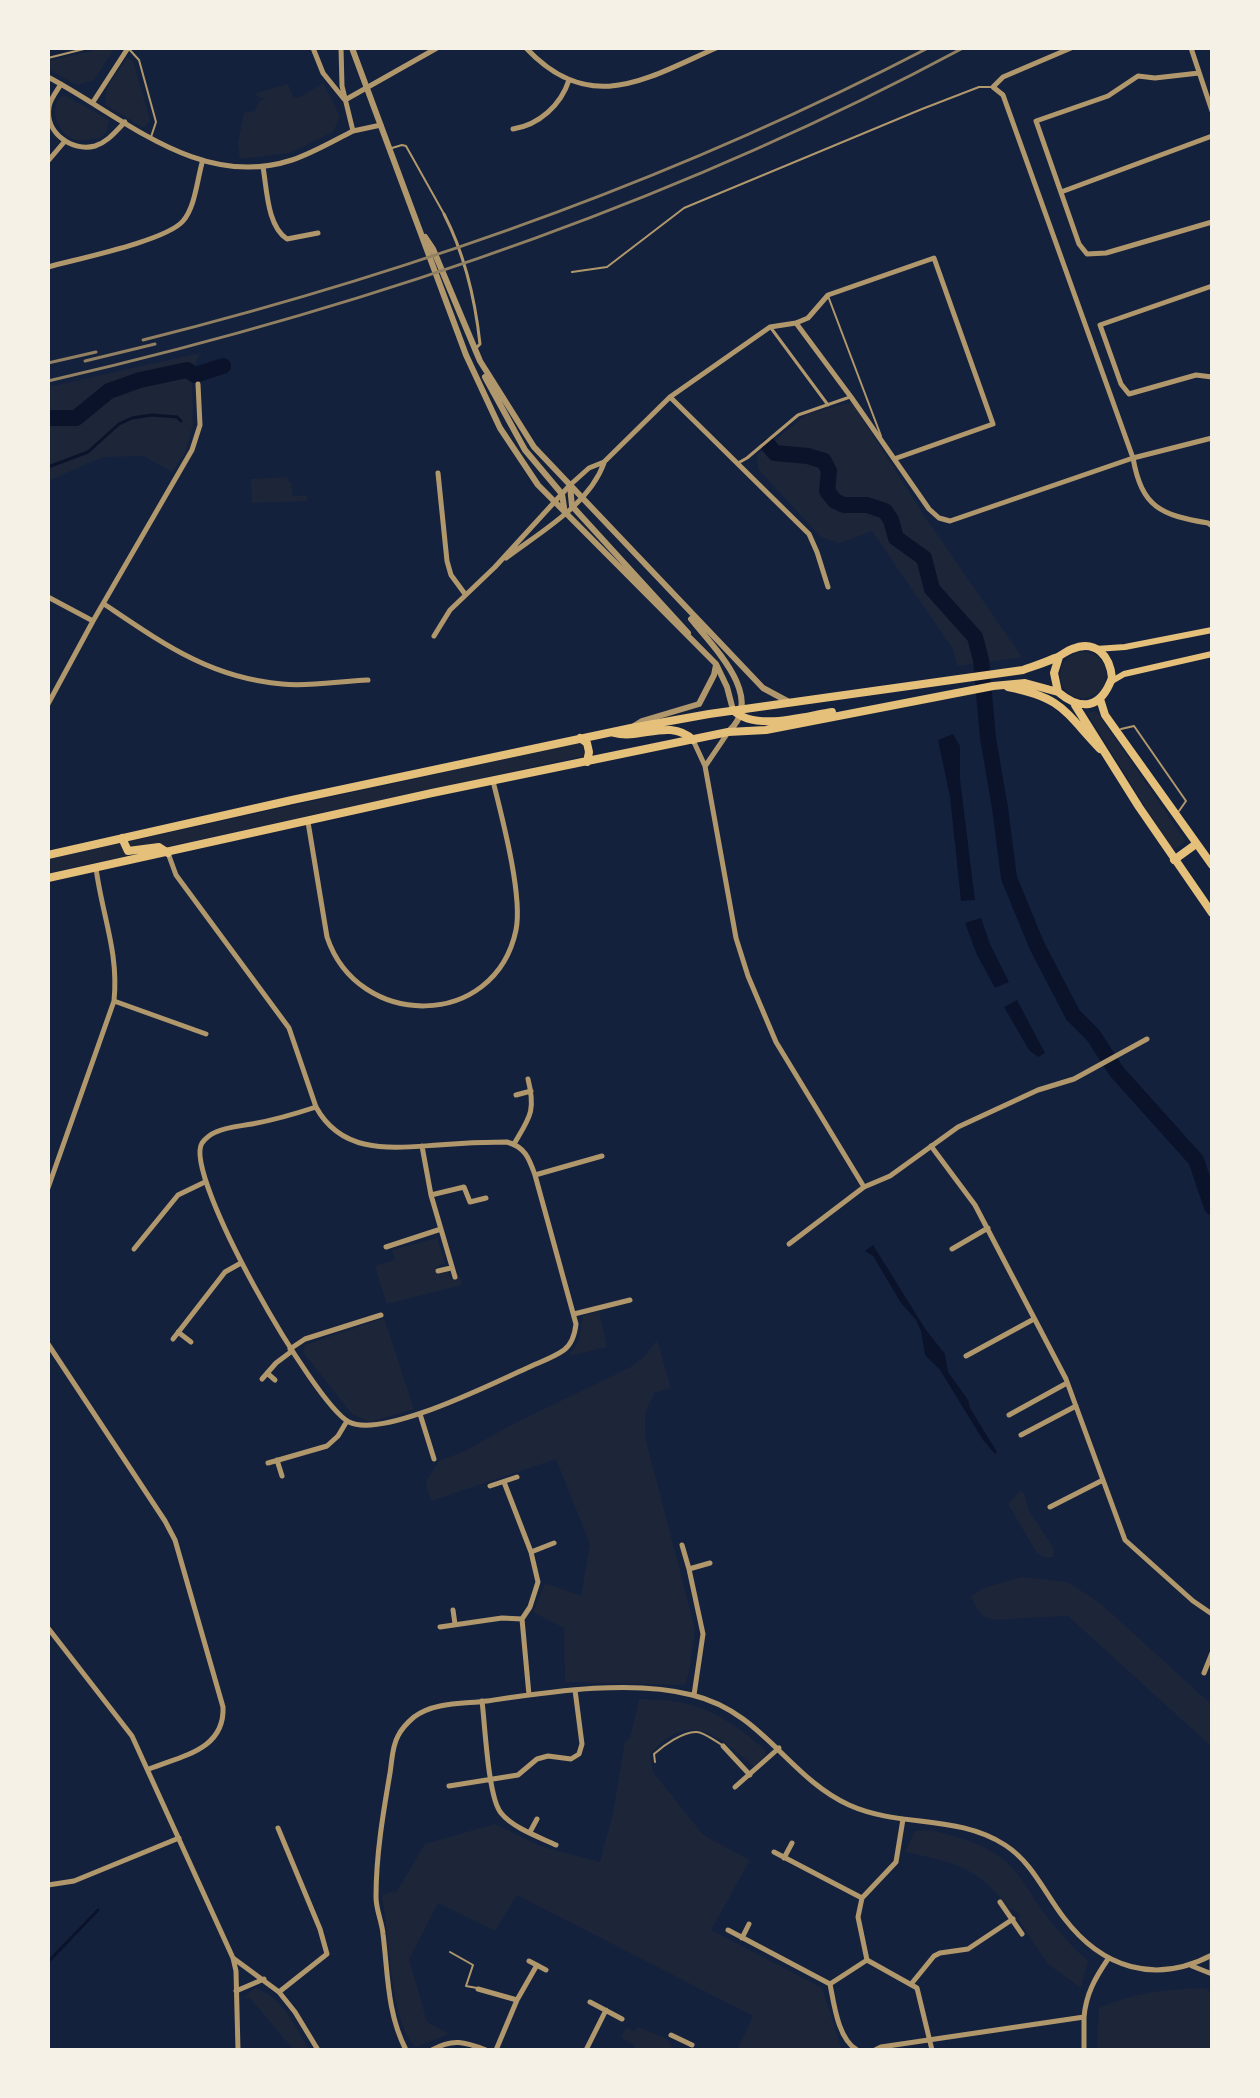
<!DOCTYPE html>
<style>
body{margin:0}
#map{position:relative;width:1260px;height:2098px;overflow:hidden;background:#14213d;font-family:"Source Sans 3",sans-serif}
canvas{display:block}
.frame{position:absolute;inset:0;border:50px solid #f6f1e7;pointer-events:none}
</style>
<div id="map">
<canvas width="1260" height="2098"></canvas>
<div class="frame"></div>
</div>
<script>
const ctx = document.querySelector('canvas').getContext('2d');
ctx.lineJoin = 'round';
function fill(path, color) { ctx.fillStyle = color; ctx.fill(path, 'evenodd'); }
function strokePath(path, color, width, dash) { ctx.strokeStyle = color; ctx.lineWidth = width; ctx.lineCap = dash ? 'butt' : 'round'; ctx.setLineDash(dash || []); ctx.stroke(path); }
fill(new Path2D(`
 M104,48L113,51L94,80L77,85L48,69L49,61Z
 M127,58L133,61L150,120L144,128L106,105C102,88 118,71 127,58Z
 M323,83L340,116L333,132L290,153L240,159L238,144L244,113L255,111L260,101L265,99L257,96L256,93L288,84L293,97L299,98Z
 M64,95L109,120L107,131L100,138C92,139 81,142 73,139C57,132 46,105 64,95Z
 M200,353L192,371L193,425L185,453L172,472L144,456L103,457L48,481V387Z
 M852,402L923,514L1022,657L957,666L953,649L872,531L839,543L821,537L758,469L757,455L807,414Z
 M287,477L288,482H291L293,496H307V501L252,503L251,479Z
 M1060 675a23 23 0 1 1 46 0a23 23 0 1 1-46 0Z
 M1096,711L1185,840L1183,844L1172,850L1087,713Z
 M579,743L583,746V756L48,873V859Z
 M437,1238L445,1263L436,1267L438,1274L448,1272L451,1279L460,1277L462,1285L387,1304L375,1266L395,1260L392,1250Z
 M599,1311L607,1347L569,1356L579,1340L583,1316Z
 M384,1318L414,1409L370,1422L352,1414L303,1352L305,1345Z
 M657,1340L671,1388L654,1393L645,1415V1437L695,1629L690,1668L685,1685L565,1682L564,1628L533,1612L545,1583L581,1596L590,1544L556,1459L431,1501L426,1482L439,1461L465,1451L511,1425L631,1367L645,1356Z
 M1020,1491L1024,1493L1029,1511L1054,1548L1053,1557H1043L1037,1553L1008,1504Z
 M1021,1577L1068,1582L1101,1604L1212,1705V1747L1068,1616C1053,1617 1038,1617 1023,1618C996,1619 983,1627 971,1596L984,1588Z
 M639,1699C654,1700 670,1700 684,1703C715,1710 741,1729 765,1750V1755L754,1767C719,1735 687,1708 650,1755L653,1772L703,1835L750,1860L711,1930L822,1988L842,2050H737L753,2016L517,1895L495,1931L438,1903L409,1959L427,2022L449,2034L416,2047C390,2024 389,1932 382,1895L397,1891L425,1844L495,1824L540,1846L600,1862L613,1813L625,1742L630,1738Z
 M930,1830C951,1835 971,1840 989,1850C1016,1864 1026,1888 1042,1910C1055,1928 1071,1946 1088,1961L1081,1988L1048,1964L1018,1919L1020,1915L1013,1909L1010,1910C978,1866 955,1863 905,1852L915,1831Z
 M255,1988C283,1997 295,2026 309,2050H294L250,1998H243Z
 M1205,1988L1212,1993V2050H1097L1099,2008C1132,1993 1168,1989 1205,1988Z
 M638,2027L667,2039L672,2046L670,2050H652L647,2047L645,2050H635L634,2045L621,2038L626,2028L635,2031Z`), '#1d2539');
fill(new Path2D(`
 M953,734L960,746V779L975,900L961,901L950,797L938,740Z
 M981,918L990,944L1009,982L995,988L977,955L965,923Z
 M1017,1000L1045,1053L1038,1057L1029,1050L1004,1007Z
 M873,1245L926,1330L945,1354L948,1372L968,1400L970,1408L997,1452L995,1454L983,1440L940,1370L925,1355L921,1331L916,1320L901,1303L873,1256L865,1251Z`), '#0b132b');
strokePath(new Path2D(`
 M48,467L88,452L119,424L132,418L152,415L177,417L181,421
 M48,1962L98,1910`), '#0b132b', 3);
strokePath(new Path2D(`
 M48,418H76L109,391L140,380L187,370L195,375L223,366
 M769,446L775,453L808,456L824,461L829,471L827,491L835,501L844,505H867L885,511L891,520L896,538L924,558L932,589L975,637L981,660L988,738L1000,808L1009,878L1037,946L1073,1015L1093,1035L1117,1072L1196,1160L1212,1207`), '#0b132b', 16);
strokePath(new Path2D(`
 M128,48L139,60L156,122L151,137
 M48,58L88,48
 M392,148L402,145L406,146L444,214
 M572,272L607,267L684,208L922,109L979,87H992
 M828,296L881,436
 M1121,729L1134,726L1186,801L1179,811
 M655,1762L654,1754C663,1746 683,1731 697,1732C705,1733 715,1741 722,1745
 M450,1952L473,1965L466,1986L477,1988`), '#b1986c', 2);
strokePath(new Path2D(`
 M444,214C465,255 475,298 480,344L474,350
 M771,328L828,405
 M738,463L747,458L798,415L850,397`), '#b1986c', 3);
strokePath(new Path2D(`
 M313,48L323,73L344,99
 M341,48L342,86L353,131L381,125
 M526,48C590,116 646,79 716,48
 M1071,48L1003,77L993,87L1003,95L1133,458C1142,508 1161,515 1208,523L1212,526
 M1191,48L1212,111
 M1199,73L1155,78L1138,76L1108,96L1036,121L1079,244L1087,254L1106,253L1212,222
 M48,77C125,118 200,190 292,160C313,153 333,141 353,131
 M61,84C57,91 50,99 49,107C45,133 72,152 95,146C108,142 116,131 125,122
 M345,100L437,48
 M93,102L128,48
 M513,129C539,125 561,105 569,80
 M48,161L65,141
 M263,167C267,189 267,226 287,239L318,233
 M1061,192L1212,136
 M48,267C76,259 166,241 183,221C195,207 197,181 202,163
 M1212,286L1100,325L1121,384L1129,394L1196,375L1212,377
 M796,323L851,397L929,509L939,518L950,521L1133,458L1212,438
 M670,397L809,534L817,552L828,587
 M438,473L447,561L451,575L465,594
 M506,558C540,532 589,505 604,463
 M495,567L570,485L589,468L604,462L670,397L770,327L796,323L808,318L828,295L934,258L993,424L894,459
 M48,597L93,621
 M104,604C162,643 210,678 282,684C309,687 340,681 368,680
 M434,636L450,610L495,567
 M48,704L93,621L192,450L200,425L198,384
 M693,740L705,766L736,938L748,976L776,1042L864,1187
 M706,765L727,734
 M308,822L327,937C358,1030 495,1030 516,930C523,896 502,817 493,781
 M168,853L176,875L289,1028L316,1107C342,1155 392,1148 438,1145C461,1143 484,1142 507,1142C525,1147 529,1158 535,1175L576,1324C575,1333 572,1344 564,1350C553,1358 537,1363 525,1369C491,1384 382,1439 349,1422C314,1404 182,1174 202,1143C205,1139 211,1134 216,1132C226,1127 241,1126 252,1124C274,1120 295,1114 316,1107
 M114,1001L206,1034
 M516,1095L531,1091
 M514,1144C530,1117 536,1111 528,1079
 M422,1146L431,1195L455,1277
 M931,1146L975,1205L1066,1379L1125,1540L1193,1601L1212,1614
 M535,1175L602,1156
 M48,1188L114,1001C119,952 102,915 96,868
 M431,1195L464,1187L470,1202L486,1198
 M789,1244L864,1187L890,1176L958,1127L1038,1090L1074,1079L1147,1039
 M386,1247L441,1229
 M134,1249L178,1195L205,1182
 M952,1249L988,1228
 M438,1271L451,1268
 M574,1314L630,1300
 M178,1332L191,1342
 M173,1339L225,1272L241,1263
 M48,1344L165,1521L175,1540L223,1707C225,1750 181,1756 149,1769
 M290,1349L305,1339L381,1315
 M966,1356L1034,1319
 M267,1373L275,1380
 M262,1379L276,1363L292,1351
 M420,1414L434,1459
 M1009,1415L1067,1383
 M1021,1435L1076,1406
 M277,1460L282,1476
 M268,1463L327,1446L338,1436L347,1421
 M504,1482L531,1552L538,1582L530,1607L522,1619L529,1695
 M490,1486L517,1477
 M1050,1507L1103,1480
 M682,1545L689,1569
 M531,1552L554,1543
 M453,1610L455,1624
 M440,1627L502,1618L522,1619
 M48,1628L132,1736L233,1958L279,1992L295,2012L318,2050
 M1204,1673L1212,1653
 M694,1695L703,1634L689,1569L710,1563
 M482,1701C485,1724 488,1798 501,1813C513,1828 539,1837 556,1845
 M723,1746L750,1775
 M449,1786L518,1775L537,1759L548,1756L571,1759L579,1754L582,1744L575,1690
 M735,1787L779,1748
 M903,1819L896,1862L862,1898L858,1917L867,1960L917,1988L932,2050
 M278,1828L320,1929L327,1954L279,1992
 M530,1832L537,1819
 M774,1852L862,1898
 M784,1858L792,1843
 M48,1885L74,1881L179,1838
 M1000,1902L1022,1934
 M728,1930L830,1984
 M742,1938L749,1924
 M1212,1956V1972
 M233,1958L236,1971L238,2050
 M529,1961L546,1970
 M1192,1966L1212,1974
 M912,1983L934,1956L940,1953L968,1949L1013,1919
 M830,1984C834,2004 838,2039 857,2050
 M830,1984L867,1960
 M478,1989L517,2000
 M236,1991L264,1979
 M590,2002L622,2019
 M671,2035L692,2045
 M406,2050C387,2013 388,1974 383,1934C382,1922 376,1910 376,1897C376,1855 383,1814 390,1773C392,1761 392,1746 398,1736C401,1730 408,1722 414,1717C434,1702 463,1704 487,1701C549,1692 631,1679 692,1695C763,1712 788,1777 849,1805C900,1828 957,1814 1005,1845C1033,1863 1045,1894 1064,1918C1102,1968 1155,1985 1212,1955
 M432,2050C453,2038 465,2042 486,2050
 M496,2050L517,2000L537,1965
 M586,2050L606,2010
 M875,2050L881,2047L1084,2017C1086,1994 1095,1978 1108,1959
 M1084,2050V2017`), '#b1986c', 5);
strokePath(new Path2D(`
 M352,48L466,355L500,428L538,485L716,664L727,687L733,710
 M425,237L433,249L480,361L534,447L763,688L789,702
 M485,377L525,450L562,494L565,514
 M570,486L572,506L688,633
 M691,619C713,647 766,697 729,731
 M634,726L642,721L699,704L714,675L716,665`), '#b1986c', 6);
strokePath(new Path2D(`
 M1096,649L1125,647L1212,630
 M1112,681L1124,674L1212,654`), '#e5c07b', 6);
strokePath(new Path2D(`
 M1008,687C1063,698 1064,711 1100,749
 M1100,699L1105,715L1212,865
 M1075,705L1139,807L1212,913
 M733,710C755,732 805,716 832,712
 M614,733C641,740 670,718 693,740
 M580,738L587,743L589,752L587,762
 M122,838L128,851L159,847L168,853
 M48,855L292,800L631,728L709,714L1023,670C1034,666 1044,663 1055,658C1061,656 1066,651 1072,649C1096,639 1110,656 1112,678C1101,708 1082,712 1058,692L1054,673L1059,657
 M1174,860L1196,844
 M48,878L432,793L728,732L766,730L993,686L1025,683L1058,692`), '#e5c07b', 8);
strokePath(new Path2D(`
 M143,340C414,272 680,177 928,48
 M85,361L155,344
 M48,363L96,352
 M48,381C365,308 676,202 963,48`), '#918062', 3);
</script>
